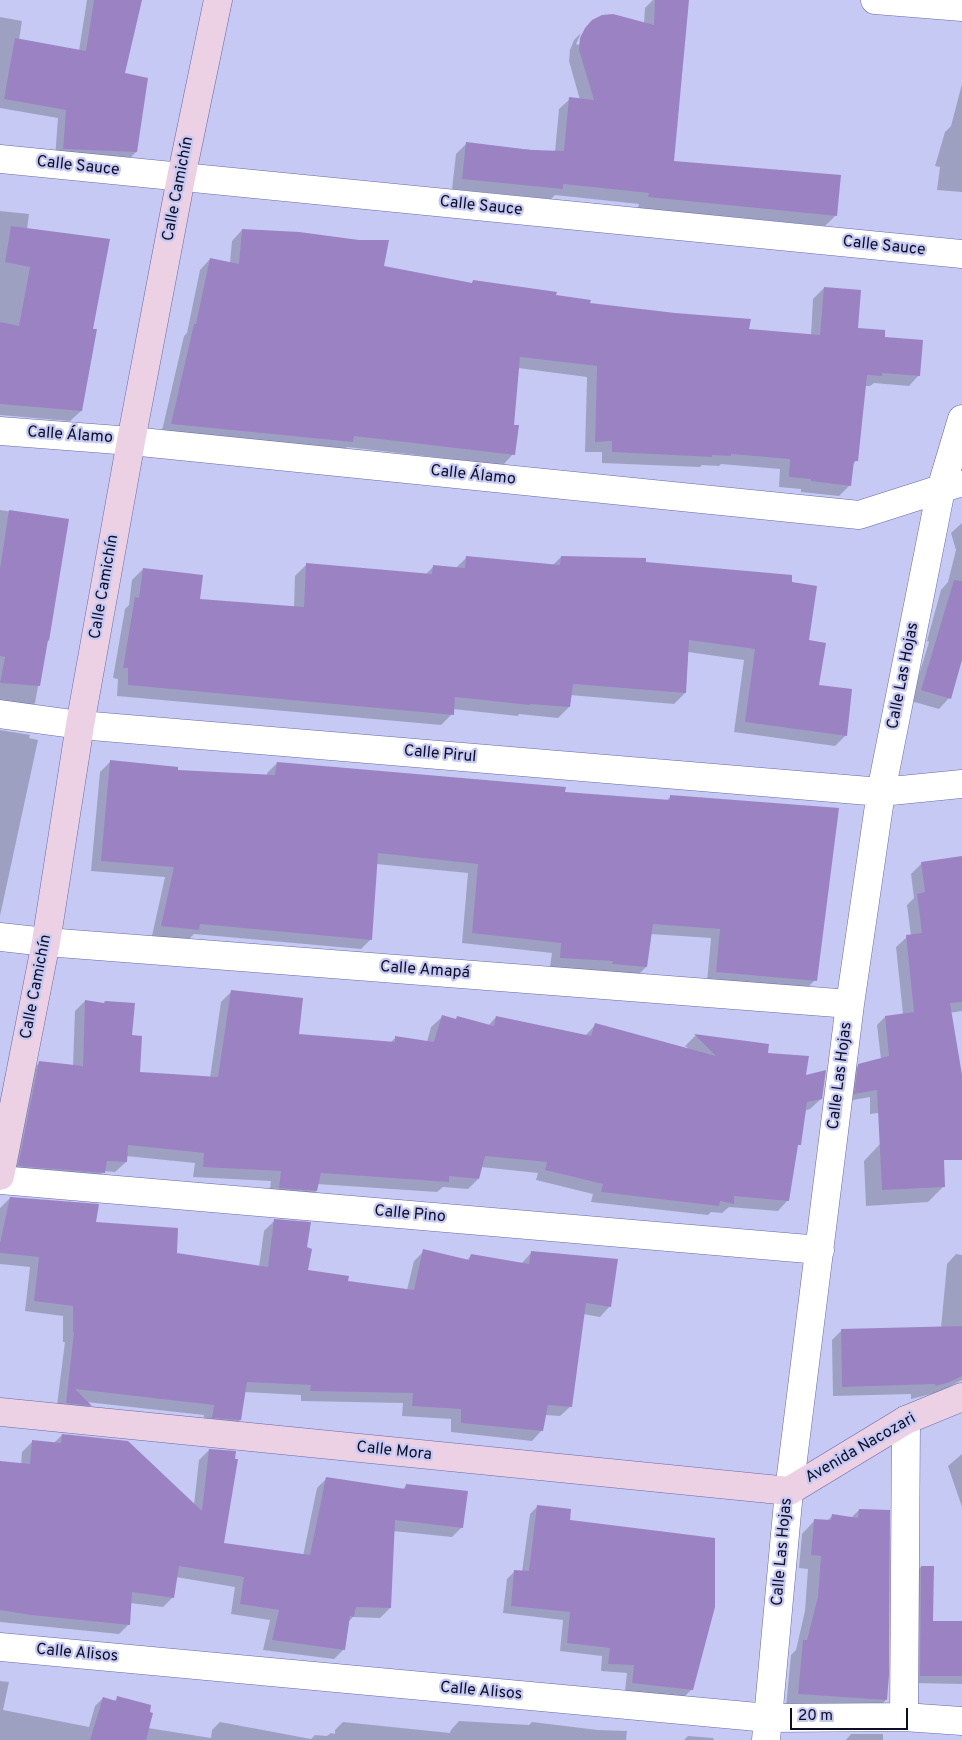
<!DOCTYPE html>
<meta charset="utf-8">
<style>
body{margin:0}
#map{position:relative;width:962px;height:1740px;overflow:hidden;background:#c6c9f3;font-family:Overpass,sans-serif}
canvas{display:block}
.scale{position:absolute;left:790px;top:1708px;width:118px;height:22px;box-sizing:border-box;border:2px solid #0d0d25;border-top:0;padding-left:6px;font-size:15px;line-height:18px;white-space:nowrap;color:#0d0d25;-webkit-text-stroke:4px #c6c9f3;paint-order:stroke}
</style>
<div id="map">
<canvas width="962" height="1740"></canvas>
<div class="scale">20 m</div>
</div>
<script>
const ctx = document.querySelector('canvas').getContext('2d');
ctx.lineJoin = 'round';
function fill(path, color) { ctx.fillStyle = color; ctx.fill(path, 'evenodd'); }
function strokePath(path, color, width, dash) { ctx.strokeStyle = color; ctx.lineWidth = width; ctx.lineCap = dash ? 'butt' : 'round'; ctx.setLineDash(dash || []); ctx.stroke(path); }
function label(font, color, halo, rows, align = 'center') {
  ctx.font = font + ' Overpass,sans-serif'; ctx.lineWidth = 4.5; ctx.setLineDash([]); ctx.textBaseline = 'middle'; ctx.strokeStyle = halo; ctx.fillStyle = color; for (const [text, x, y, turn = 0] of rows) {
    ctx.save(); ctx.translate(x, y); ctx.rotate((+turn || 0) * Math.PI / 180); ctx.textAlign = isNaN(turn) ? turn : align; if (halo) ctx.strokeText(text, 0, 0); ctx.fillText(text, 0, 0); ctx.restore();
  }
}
fill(new Path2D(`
 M87,0H140L124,74L136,152L127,161L55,158L58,118L0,108V17L22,21L19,40L79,51Z
 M653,0H688L672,162L836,215L825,226L638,208L639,204L555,195L551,199L452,189L456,154L466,144L555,152L559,109L570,99L580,100L569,61L570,50L574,40L581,33L576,44L579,45L586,29L644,24L645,8Z
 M962,84V192L937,190L940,167L935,166L945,132L951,126Z
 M0,211L29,214L27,229L92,330L81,411L70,421L0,415Z
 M242,230L383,267L471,284L473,282L589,304L748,330L811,336L813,299L824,288L856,329L884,338L919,375L909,386L874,383L870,386H864L856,461L852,465L850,485L839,496L801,492V489L779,487L780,469L721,464L719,466L702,465L700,467L602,463V452H585L587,377L518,368L513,426V454L503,465L347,447L341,452L161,435L184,336L187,333L200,270L210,259L230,263L232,241Z
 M0,510L68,520L48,640L46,642L35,703L26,712L0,709Z
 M962,523V656L949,698L939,709L911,701L929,642L927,641L941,590L948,582L956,550L951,533Z
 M467,557L553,565L561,557L645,563L790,583L808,641L818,686L846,735L835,746L734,732L744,660L688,652L685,693L674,704L570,695L569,707L558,718L519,714L518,716L453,709L452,714L441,725L117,696L118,679L113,678L125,609L129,605L132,580L143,569L198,600L294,607L295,576L306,565L425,575L433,567L455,569Z
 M0,730L30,735L29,738L38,740L0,916Z
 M110,762L177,771L267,776V773L277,763L564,793L666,801L671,796L815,980L805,990L707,982L711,938L650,934L646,967L636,977L603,974L604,971L550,967L552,953L462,943L468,873L376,864L371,939L361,949L194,934L188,940L152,936L165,877L91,871L100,772Z
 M962,857V1011L936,1015L932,1106L870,1114V1097L847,1101L851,1073L859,1065L881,1059L877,1025L885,1017L903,1014L896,947L907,937L911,936L907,905L914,898L911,874L922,863Z
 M232,991L297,1036L390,1043L395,1038L427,1042L431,1027L442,1017L455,1020L458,1017L488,1026L496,1017L585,1036L596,1024L689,1049L685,1046L695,1036L767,1046L766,1054L804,1076L821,1099L810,1109L804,1111L793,1126L788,1200L778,1211L729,1207L722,1213L711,1212L708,1215L591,1202L593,1194L536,1180L538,1173L481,1167L478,1179L468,1189L443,1187L437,1192L317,1184L316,1191L306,1201L269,1198L271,1181L193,1177L195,1163L126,1156V1162L115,1172L104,1171L93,1183L8,1176L29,1073L40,1062L73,1066L75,1011L85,1001L131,1037L139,1073L210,1078L221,1002Z
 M880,1144L944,1186L928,1202L866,1206L864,1161Z
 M10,1198L95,1223L176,1254L259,1267L264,1231L275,1220L305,1248L307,1271L347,1282L407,1290L414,1261L424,1251L466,1261L471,1256L521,1264L532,1252L610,1306L600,1317L583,1314L571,1406L560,1416L545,1415L542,1430L532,1441L451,1432V1419L402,1416L403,1403L301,1401V1395L244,1392L240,1420L230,1430L203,1427L204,1415L86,1402L90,1406L81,1415L56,1413L65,1342H63V1316L25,1311L30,1267L0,1264V1208Z
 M956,1254L962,1255V1380L939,1392L911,1399V1394L833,1396L832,1340L842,1330L941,1328L947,1264Z
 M62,1435L194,1505L199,1460L209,1450L223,1544L303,1556L317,1488L327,1478L402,1490L407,1485L462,1527L452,1537L393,1531L390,1608L380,1618L353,1617L348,1622L344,1649L334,1659L263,1650L270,1620L231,1614L235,1587L176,1577L173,1597L163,1607L130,1603L129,1624L119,1634L0,1622V1462L21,1465L22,1452L33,1441L54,1443Z
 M962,1454V1507L948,1466Z
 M538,1506L568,1521L692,1689L684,1697L625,1691L627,1673L601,1671L602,1656L560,1651L563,1620L503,1613L507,1579L515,1571L522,1572L530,1514Z
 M859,1510L887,1675L885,1701L872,1714L786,1707L791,1655L796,1650L805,1611L808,1569L799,1568L802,1534L815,1520L827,1521L832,1516L851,1518Z
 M921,1567L932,1622H962V1684L912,1683L913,1575Z
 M0,1681L9,1682L3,1710L89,1727L95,1706L103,1698L114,1701L118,1698L148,1728L211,1738L212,1730L220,1722L311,1739L315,1735L327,1736L331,1733L335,1734V1730L343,1722L450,1733L451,1730L459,1721L529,1725L532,1722L598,1730L627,1731L626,1740H0Z
 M851,1734H883V1740H846Z
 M688,1736L713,1738L714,1740H684Z`), '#0003');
fill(new Path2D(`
 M94,0H142L125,73L148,78L137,152L63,149L66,110L4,99L15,38L86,51Z
 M655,0H689L674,161L841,175L837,216L648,197L649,193L563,184V189L462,179L466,142L531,150L564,151L569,97L594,100L579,50L580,38L585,28L592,20L602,15L613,14L654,25Z
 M11,226L110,239L93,329H97L82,411L0,404V322L19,326L30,267L5,262Z
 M242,229L299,232L359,240H389L384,266L472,283L473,280L557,292L556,295L591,300L590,303L675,313L751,319L749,329L820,335L824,287L861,290L858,328L885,330V337L923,340L920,376L882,373V376L867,375L858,461H854L851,486L811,481V479L789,477L790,459L731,454V456L712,455V457L612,452V441L595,442L597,366L520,357L514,425H519L515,455L354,436L353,442L171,424L194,324H196L210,258L239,264Z
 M9,510L69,519L49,641L48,640L40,686L0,683L5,657L0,656V569Z
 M466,556L560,565L561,556L646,558V562L792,575V582L817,586L809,640L826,643L819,685L852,689L847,736L745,722L755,649L689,640L686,693L573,684L570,707L530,704V705L455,697L454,715L128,685V668H123L135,597L139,598L143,568L203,575L200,599L304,607L306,563L432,574L433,565L465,568Z
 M954,580L962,581V660L951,699L921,690Z
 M110,760L178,767V770L275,775L277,762L566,787L565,792L670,800V795L839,808L817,981L716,972L720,929L653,924L647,967L612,964L613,961L560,958L561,943L472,933L478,864L378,853L372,940L200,924L199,930L161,926L174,867L101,861Z
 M962,856V1002L950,1003L962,1075V1160H944L945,1187L882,1190L877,1090L854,1094L858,1064L889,1056L885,1016L914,1012L906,935L922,933L917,894L925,892L921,862Z
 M231,990L303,998L299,1034L395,1042V1036L434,1042L442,1015L456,1019L457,1016L494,1026L496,1016L591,1036L595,1023L716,1056L694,1034L769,1044L768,1053L809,1056L806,1075L826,1070L822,1099L807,1102L801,1145H798L789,1201L734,1196V1204L720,1201L719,1206L601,1192L603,1184L545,1170L547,1162L485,1156L479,1179L449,1176V1182L321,1173L317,1191L279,1188L281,1171L203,1167L204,1153L128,1145L127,1162L107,1161L105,1173L18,1166L39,1061L83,1066L85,1000L104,1003L105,1001L135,1003L132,1035L142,1036L140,1072L218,1077Z
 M10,1197L99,1204L96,1222L178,1228L177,1253L268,1267L274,1219L311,1222L307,1247L312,1249L308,1270L349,1276L348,1281L414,1290L423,1249L469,1260L471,1254L529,1264L531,1251L618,1259L611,1307L586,1303L572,1407L548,1405L543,1431L461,1423V1409L412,1406L413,1393L310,1391L311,1385L247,1382L241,1420L212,1418L214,1405L75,1389L92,1406L66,1403L74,1332H73V1306L34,1301L39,1257L0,1253V1243Z
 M962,1326V1376L950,1382L936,1386L935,1384L842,1387L841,1329Z
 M62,1434L128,1441L202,1511L209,1449L236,1451L235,1459H238L224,1543L310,1555L326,1477L405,1489L406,1484L468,1491L463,1528L395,1520L391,1608L356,1607L354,1617L350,1616L345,1650L272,1640L279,1610L240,1604L244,1577L179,1566L174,1598L132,1592L130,1625L31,1615L0,1610V1461L30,1464L32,1440L61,1443Z
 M537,1505L571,1509L570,1520L715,1538V1607L693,1690L632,1683L634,1665L608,1664L610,1648L567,1643L570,1612L511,1606L514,1570L529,1571Z
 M859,1509L890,1510L889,1675L887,1700L798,1694L803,1640H807L818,1597L821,1556L811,1555L814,1519L831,1520L832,1514L858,1518Z
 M921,1566H934L933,1621H962V1676H920Z
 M117,1696L151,1705L150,1712L153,1713L146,1740H90L103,1697L116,1701Z`), '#9b82c3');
const street = new Path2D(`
 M875,0L962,7
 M0,159L962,254
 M0,431L131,441L859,515L956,484
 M0,714L80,725L881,792L962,784
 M0,937L46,942L850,1004
 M0,1180L820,1250
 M0,1647L768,1718L904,1717L962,1721
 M904,1717L906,1420
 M766,1740L789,1491L850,1004L881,792L941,489L962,419`);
const secondary = new Path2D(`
 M0,1176L46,942L80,725L131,441L181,178L218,0
 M0,1412L789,1491L906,1420L962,1397`);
strokePath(street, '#6669a8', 29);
strokePath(secondary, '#6669a8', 29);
strokePath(street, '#fff', 28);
strokePath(secondary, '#ecd0e3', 28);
label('16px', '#0d0d25', '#c6c9f3', [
 ["Calle Sauce",78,167,6],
 ["Calle Camichín",179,189,-79],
 ["Calle Sauce",481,207,6],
 ["Calle Sauce",884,247,6],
 ["Calle Álamo",70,436,4],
 ["Calle Álamo",473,476,6],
 ["Calle Camichín",105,587,-80],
 ["Calle Las Hojas",904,676,-79],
 ["Calle Pirul",440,755,5],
 ["Calle Amapá",425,971,4],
 ["Calle Camichín",37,987,-79],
 ["Calle Las Hojas",841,1076,-83],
 ["Calle Pino",410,1215,5],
 ["Avenida Nacozari",861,1449,-30],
 ["Calle Mora",394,1452,6],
 ["Calle Las Hojas",783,1552,-85],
 ["Calle Alisos",77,1654,5],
 ["Calle Alisos",481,1692,5]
]);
</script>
